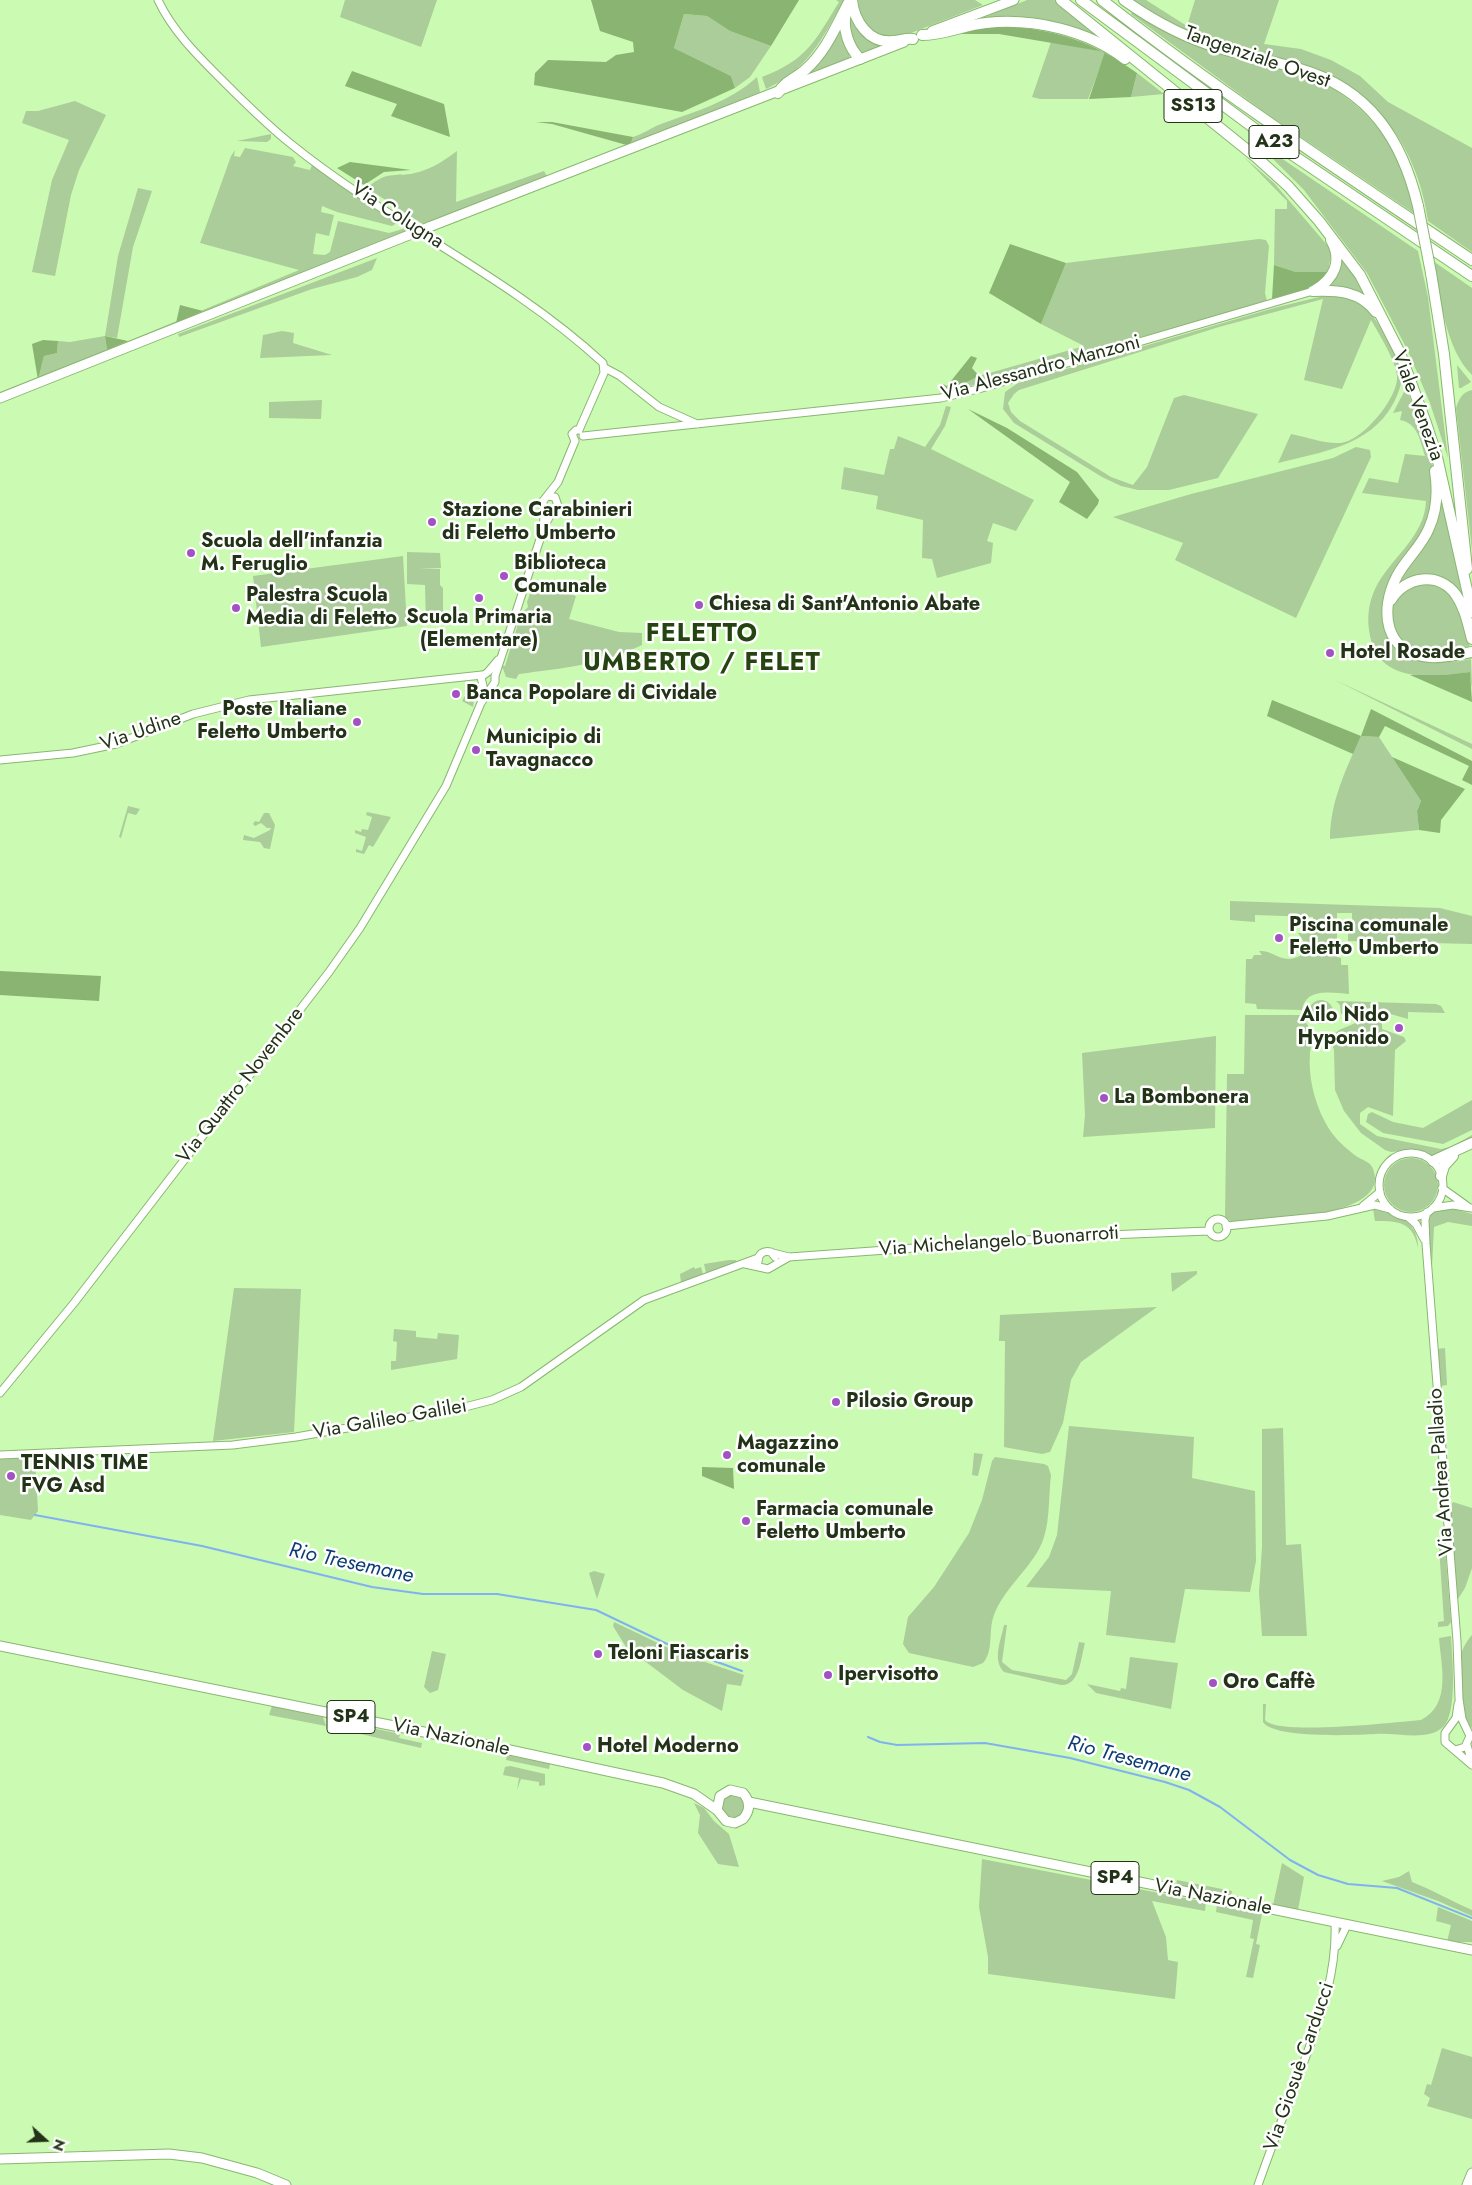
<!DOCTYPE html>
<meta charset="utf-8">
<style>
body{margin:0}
#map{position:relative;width:1472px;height:2185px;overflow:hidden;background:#cbfab2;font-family:Jost,sans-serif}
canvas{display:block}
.north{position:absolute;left:20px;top:2115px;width:50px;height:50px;-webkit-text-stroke:4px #fff;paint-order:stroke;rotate:110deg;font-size:14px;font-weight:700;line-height:20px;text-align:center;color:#223317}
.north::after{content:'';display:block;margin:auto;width:18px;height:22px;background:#223317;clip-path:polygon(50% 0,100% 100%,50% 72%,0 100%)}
</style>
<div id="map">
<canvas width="1472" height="2185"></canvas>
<div class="north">N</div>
</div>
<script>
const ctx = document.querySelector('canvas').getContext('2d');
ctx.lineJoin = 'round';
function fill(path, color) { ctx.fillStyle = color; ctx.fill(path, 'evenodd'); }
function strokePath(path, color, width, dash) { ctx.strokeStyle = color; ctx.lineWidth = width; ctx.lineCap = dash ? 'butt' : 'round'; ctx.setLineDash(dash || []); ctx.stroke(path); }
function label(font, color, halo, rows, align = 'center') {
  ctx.font = font + ' Jost,sans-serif'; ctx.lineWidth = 5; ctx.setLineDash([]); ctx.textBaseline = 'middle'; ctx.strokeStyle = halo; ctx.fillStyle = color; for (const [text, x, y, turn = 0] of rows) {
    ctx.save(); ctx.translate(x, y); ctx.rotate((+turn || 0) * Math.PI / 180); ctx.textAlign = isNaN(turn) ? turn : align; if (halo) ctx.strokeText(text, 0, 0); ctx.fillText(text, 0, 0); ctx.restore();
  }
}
fill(new Path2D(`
 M345,0H437L421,47L340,17Z
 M836,0H844C822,39 808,70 766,89L762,77C807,60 815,41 839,2Z
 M858,0H975L983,5L898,38L876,35L861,20Z
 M1027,0H1054L1105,41L1086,34L973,22Z
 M1130,0H1146L1187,26L1195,0H1279L1264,44L1301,49L1331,60L1360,76L1388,102L1472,148V252L1428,221C1419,154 1380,92 1314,68C1282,57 1247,53 1215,42C1184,32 1157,16 1130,0Z
 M1133,11L1148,20C1184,33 1220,45 1256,58C1274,64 1295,69 1313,78C1370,104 1404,152 1415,214L1267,114L1131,14Z
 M850,13C857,30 866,38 883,45L864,52H859C850,42 848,26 850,13Z
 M684,14L707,16L730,31L771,46L750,77L735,88L731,76L674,48Z
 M841,25L850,58L804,77Z
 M1051,42L1106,52L1088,99H1040L1032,97Z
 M1137,73L1164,94L1131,97Z
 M757,77L760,92L630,146L633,137C643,134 651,128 661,124C694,112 730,102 757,77Z
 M75,101L106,115L79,170L71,195L55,276L32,272L52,180L69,140L22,123L26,111H38Z
 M271,134V139L267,142L237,141Z
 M1253,139L1418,251L1428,297L1448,458L1430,403L1408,351L1367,273L1304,190Z
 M245,148L293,157L296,162L293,166L310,170L312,165L400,221L392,226L337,212L322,206L321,212L334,215L329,236L316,233L313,254L325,255L330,252L338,221L389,233L406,228L412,231L38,380L44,356L57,353L58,341L70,342L105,336L118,256L138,188L152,191L133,247L117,338L105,336L107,350L299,270L200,243L231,156L235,150L234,156L240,157Z
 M457,151L456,202L544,171L547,176L424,225L367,188C390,168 395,179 419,172C433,168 445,160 457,151Z
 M1244,157L1274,183L1328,246L1331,255L1328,272H1296L1274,265L1275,209H1287V201Z
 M1259,239L1266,240L1269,246L1265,293L1267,301L945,393L979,376L1084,346L1041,324L1066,263Z
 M1341,255L1370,300L1328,287Z
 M377,258L372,270L357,277L312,289L179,337L178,334Z
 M1433,261L1472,288V375C1445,348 1441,299 1433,261Z
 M1327,295C1360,299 1370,307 1385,336C1391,348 1402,364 1402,378C1401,386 1397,397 1393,404C1370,446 1321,452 1278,463L1291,434C1306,437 1325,444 1340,443C1362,442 1399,397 1397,376C1396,361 1379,334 1371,320L1342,389L1304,380L1323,299L1219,327L1019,390L1014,394L1008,403L1011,412L1020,421L1111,477L1133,485L1147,467L1174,398L1184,395L1192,397L1258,414L1218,478L1169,490H1138L1121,486L1102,477L1014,423L1003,409L1005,392L1018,383L1274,308Z
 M282,331L294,333L293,343L332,355L260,358L263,335Z
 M1457,365L1471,382L1461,388H1459Z
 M1406,388C1419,420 1437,460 1434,495C1432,528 1398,584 1383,615C1386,665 1433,667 1471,659L1472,688L1469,672C1428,678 1376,684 1369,630C1367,616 1369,602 1375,589C1390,558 1425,537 1426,501L1362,493L1369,478L1398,483L1405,454L1425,456C1420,441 1418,423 1400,420L1402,411L1393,413Z
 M1472,390V550L1456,408C1459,399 1462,392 1472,390Z
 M322,400L321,419L269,418V402Z
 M946,406L951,407L945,426L931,449L1034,500L1016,531L993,523L987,541L993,543L991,563L937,578L932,559L922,558L923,520L876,509L878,496L841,489L844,467L884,475L890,449H894L898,436L925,447L940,425Z
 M1356,447L1370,450L1371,457L1296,618L1175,560L1183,543L1113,517L1191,494L1333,458Z
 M1442,494L1463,599L1434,579L1396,590L1400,577Z
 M407,552L440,553L441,568L419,569H440V585L443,588V623L426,624L425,585L407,584Z
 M403,556L407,626L261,647L253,576Z
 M534,582L576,596L569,619L619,632L642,633V645C601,665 563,668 519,674L516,679L506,677L502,666H505L521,614L528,607L527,602Z
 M1418,584C1424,584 1431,583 1437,585C1461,591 1466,629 1470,648C1454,652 1436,656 1419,652C1400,647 1384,622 1394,603C1398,593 1409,589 1418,584Z
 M1335,680L1472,744V749Z
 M470,687L475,692L473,707L462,701Z
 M1361,736L1379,737L1421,801L1417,811L1419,830L1330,839C1330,802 1346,769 1361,736Z
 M128,806L140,809L136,815L128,813L121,838L119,837Z
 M367,812L391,817L373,847L369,845L364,854L356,852V849L362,851L366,837L355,833V830L361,832L362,829L368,830L372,817L366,815Z
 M264,813H269L275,825L270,849L264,848L260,842L243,840L244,835L254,838L270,830L271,828H267L261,823L255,826L253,824L255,821L259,822Z
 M1230,901L1440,908L1472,916V944L1348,941V925L1352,924V913H1337V957L1341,958V965H1348L1349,994C1332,993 1306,987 1302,1010L1257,1009L1256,1004L1245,1003L1246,959H1252L1254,955H1262L1259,951C1275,950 1281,965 1300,956L1306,945L1298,933H1313V917L1255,915V922L1230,920Z
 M1309 1012a12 12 0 1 1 24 0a12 12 0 1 1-24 0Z
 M1336,1001L1436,1004L1441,1006L1445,1013L1408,1012V1019L1373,1009L1364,1008L1341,1014L1340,1005Z
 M1245,1015H1302C1304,1023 1314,1030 1314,1038C1313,1043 1310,1048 1310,1053C1308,1076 1314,1101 1325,1122C1332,1136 1344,1147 1356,1156C1362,1160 1371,1162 1373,1169C1393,1219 1259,1220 1232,1222L1225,1217L1227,1074H1244Z
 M1365,1019L1382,1022V1029L1404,1037L1406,1041L1395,1050L1393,1116L1368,1107L1360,1113V1124L1377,1136L1441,1149L1451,1147L1472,1135V1140L1433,1157L1414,1150L1391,1152L1385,1150L1361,1133L1344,1111L1335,1090L1334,1050L1330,1038L1339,1030Z
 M1216,1036L1215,1128L1083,1137L1085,1115L1082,1053Z
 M1472,1100V1130L1443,1144L1383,1133L1366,1122L1368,1114L1372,1112L1393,1122L1423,1128Z
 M1384 1185a27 27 0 1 1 54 0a27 27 0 1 1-54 0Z
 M1451,1208L1472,1214V1226L1448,1222L1434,1227L1432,1267L1428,1224L1430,1215L1439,1210Z
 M1373,1209C1387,1208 1409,1219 1415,1232C1417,1237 1418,1243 1418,1248C1413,1222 1399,1221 1375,1221Z
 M729,1260H736V1264L706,1273L704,1264Z
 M694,1267L695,1269L701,1267L703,1274L681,1283L680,1274Z
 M1197,1271V1274L1172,1292L1171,1273Z
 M234,1288L301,1289L294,1432L213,1441Z
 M1157,1307L1081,1362L1071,1380L1063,1423L1050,1452L1042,1454L1004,1447L1005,1341H999L1000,1315Z
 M394,1329L416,1331V1337L437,1339L438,1333L459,1335L457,1359L391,1370V1361H396L397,1342L393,1341Z
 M1445,1348L1447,1385L1440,1386L1437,1349Z
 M1069,1426L1194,1437L1192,1478L1255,1491L1256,1561L1250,1592L1185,1589L1175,1643L1106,1635L1111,1591L1026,1587L1049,1557L1057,1535Z
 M1283,1428L1286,1545L1301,1544L1307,1636H1262L1259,1592L1262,1547V1429Z
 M974,1453L983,1454L978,1476L972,1475Z
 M35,1457L38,1511L31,1520L0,1515V1459Z
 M995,1457L1044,1464L1048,1466L1051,1475C1048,1500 1051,1529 1038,1551C1025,1573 1003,1591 994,1615C988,1630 994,1651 983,1663L973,1667L909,1653L903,1644L908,1617L934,1587L969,1533L982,1500L992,1461Z
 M1453,1502L1472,1508V1568L1465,1588L1458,1599V1621L1450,1507Z
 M1439,1547H1445L1451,1622L1448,1626L1438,1627V1622L1444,1621Z
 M594,1571L605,1574L597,1599L589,1573Z
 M614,1622L681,1654L744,1675L741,1686L727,1684L722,1711L683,1690L626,1647L613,1626Z
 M1004,1625H1007L1002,1662L1012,1670L1066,1680L1072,1674L1079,1642L1085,1643C1081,1657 1080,1686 1061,1685L1004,1672C992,1660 1001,1640 1004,1625Z
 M1472,1635V1728C1461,1722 1459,1668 1461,1655C1462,1649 1468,1639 1472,1635Z
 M1451,1636C1452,1656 1458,1713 1443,1727C1427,1742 1395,1732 1376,1734C1356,1735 1274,1739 1263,1722V1704H1266L1265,1720C1277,1736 1397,1722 1421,1720C1452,1704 1441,1666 1439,1638Z
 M432,1651L446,1654L438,1690L430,1693L424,1687Z
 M1130,1657L1178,1663L1171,1709L1096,1693L1087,1684L1120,1691L1121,1688L1126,1689Z
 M272,1706L323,1717L326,1726L269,1715Z
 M340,1721L400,1734L399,1738L422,1743L421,1748L335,1728Z
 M507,1755L550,1764L549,1769L506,1760Z
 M510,1766L545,1774V1785L539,1786V1782L521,1779L517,1790L519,1778L503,1775L505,1767Z
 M721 1806a12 12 0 1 1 24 0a12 12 0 1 1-24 0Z
 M694,1803L704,1808L714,1821L729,1834L739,1867L718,1864L698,1833L700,1815Z
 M982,1859L1206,1902L1205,1911L1152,1901L1166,1937L1168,1960L1178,1962L1175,1999L988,1974V1957L979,1907Z
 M1282,1863L1304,1877L1298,1910L1273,1905Z
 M1409,1871L1412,1882C1433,1890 1451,1901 1472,1910V1916L1438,1901L1382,1881L1399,1877Z
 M1177,1880L1232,1891L1231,1895L1176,1885Z
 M1217,1904L1262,1914L1256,1944L1260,1945L1253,1978L1246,1977L1254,1939L1250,1938L1253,1920L1216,1912Z
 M1438,1907L1472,1921V1942H1447L1451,1925L1436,1921Z
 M1442,2048L1472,2057V2119L1427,2106L1430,2098L1424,2094L1427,2084L1431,2085Z`), '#abcd99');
fill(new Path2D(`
 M591,0H799L771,46L730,31L707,16L684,14L674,48L731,76L735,88L682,112L534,85L535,73L548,60L606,62L616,55L634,52L633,42L600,31Z
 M1005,26C1058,30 1094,42 1137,73L1131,97L1089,99L1105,52L999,34H949L986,27Z
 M352,71L444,104L450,137L391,116L397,104L345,86Z
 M536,122H552L633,137L630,146L552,124Z
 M350,162L411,170L384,172L364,185L337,168Z
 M1010,244L1066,263L1041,324L989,293Z
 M1274,265L1296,272H1328L1312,288L1272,299Z
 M180,305L203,311L176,323Z
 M105,336L128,341L107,350Z
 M43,340L58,341L57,353L44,356L38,380L32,344Z
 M971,356L977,358L972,368L979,376L945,393L943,384L947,386Z
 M968,409L1007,428L1077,472L1099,500L1098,504L1087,519L1059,502L1070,482Z
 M1470,672L1472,702L1410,675H1444Z
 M1272,700L1361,736L1371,709L1472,761V785L1462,780L1469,766L1385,726L1379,737L1361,736L1353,754L1267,716Z
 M1392,757L1465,789L1441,820L1440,833L1419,830L1417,811L1421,801Z
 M0,971L101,976L99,1001L0,995Z
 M702,1467L733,1468L734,1489L702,1476Z`), '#89b471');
strokePath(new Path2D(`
 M35,1515L202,1546L372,1587L423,1594H497L596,1610L665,1643L742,1671
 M868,1737L880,1742L897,1745L985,1743L1070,1758L1165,1782L1189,1790L1220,1807L1290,1860L1318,1875L1348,1884L1397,1888L1472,1918`), '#81b2f0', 2);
const minor = new Path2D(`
 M158,0C173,32 199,57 224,82C246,104 267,125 291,144C390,224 509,276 603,363L604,373L579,430
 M605,368L620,376L659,407L697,424
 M583,436L941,398L982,388L1313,291
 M575,441L572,434L576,430H579
 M544,526L543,501L558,482L575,441
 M481,700L483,686L481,677L488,672L498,660
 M0,760L73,753L116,744L193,714L249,700L482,675
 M1379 1185a32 32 0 1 1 64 0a32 32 0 1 1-64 0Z
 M1442,1188L1467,1206
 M1363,1206L1380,1192
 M1433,1208L1453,1205L1471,1208
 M1427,1212L1425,1220L1426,1244L1457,1641L1459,1699L1462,1719L1470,1736L1465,1747L1455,1750
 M1408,1217L1416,1224L1424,1239
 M1209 1228a9 9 0 1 1 18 0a9 9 0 1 1-18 0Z
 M1226,1226L1327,1216L1375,1205L1390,1209
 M773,1253L789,1257L1082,1236L1209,1231
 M758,1262C758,1254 763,1250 771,1252L775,1257
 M745,1264L768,1269L789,1257
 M0,1393L74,1303L329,972L360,928L446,786L481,703L495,682V676L544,527L552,512L558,506L555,497L547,496
 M0,1455L233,1445L296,1437L461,1408L492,1400L521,1387L644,1300L758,1258
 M1458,1704L1456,1718L1445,1733V1742L1472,1765
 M1467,1745L1472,1763
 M1337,1946L1347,1925
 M1258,2185C1272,2146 1286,2108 1301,2070C1319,2020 1337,1977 1335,1923`);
const major = new Path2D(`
 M932,31L1014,0
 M429,227L904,42
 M0,398L409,235
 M0,1646L468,1741L663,1783L694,1794L717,1810L726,1821L735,1823L743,1819C750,1811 751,1802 743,1793L730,1790L720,1796L717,1810
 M749,1802L1472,1950
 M0,2159L169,2154L202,2158L257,2173L286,2185
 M1467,2185L1472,2173`);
const highway = new Path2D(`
 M852,0C854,21 869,44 893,41C900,41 905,38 913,39
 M1061,0L1256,157L1288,186L1319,221L1360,275L1400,353L1426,423L1437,457L1472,612
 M1081,0L1266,137L1472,276
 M1102,0C1221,93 1347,176 1472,260
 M1124,0C1152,20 1186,38 1219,48C1246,56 1273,61 1300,69C1369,89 1402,139 1418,206
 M846,13C842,29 849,48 860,59
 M922,35C945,35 964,25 986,23C1033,18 1087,30 1125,59
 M778,93C784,82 796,78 805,70C826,52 837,24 850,0
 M1431,273L1444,354L1467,569
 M1315,290C1334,279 1343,261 1331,240
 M1313,291C1337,290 1360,291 1376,312
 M1435,471C1438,490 1437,510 1429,528C1422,546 1406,559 1397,576C1379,610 1384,654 1430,657C1444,658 1458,655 1472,652
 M1391,600C1405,576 1439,571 1456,595C1465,608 1468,624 1472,639
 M1433,1161L1472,1143
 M1441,1176L1444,1166L1453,1156`);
strokePath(minor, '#8ab672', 9);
strokePath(major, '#8ab672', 11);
strokePath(highway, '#8ab672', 12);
strokePath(minor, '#fff', 7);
strokePath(major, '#fff', 9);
strokePath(highway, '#fff', 10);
const majorBridge = new Path2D(`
 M409,235L429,227`);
const highwayBridge = new Path2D(`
 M1418,206L1431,273`);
strokePath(majorBridge, '#8ab672', 11, []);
strokePath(highwayBridge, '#8ab672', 12, []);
strokePath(majorBridge, '#fff', 9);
strokePath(highwayBridge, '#fff', 10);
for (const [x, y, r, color] of [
 [432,522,5,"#a252c3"],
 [191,553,5,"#a252c3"],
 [504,576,5,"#a252c3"],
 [479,598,5,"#a252c3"],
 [699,605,5,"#a252c3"],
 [236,608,5,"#a252c3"],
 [1330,653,5,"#a252c3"],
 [456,694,5,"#a252c3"],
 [357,722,5,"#a252c3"],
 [476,750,5,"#a252c3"],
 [1279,938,5,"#a252c3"],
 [1399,1028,5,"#a252c3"],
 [1104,1098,5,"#a252c3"],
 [836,1402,5,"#a252c3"],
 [727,1455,5,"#a252c3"],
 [11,1476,5,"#a252c3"],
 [746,1521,5,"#a252c3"],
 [598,1654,5,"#a252c3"],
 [828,1675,5,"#a252c3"],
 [1213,1683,5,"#a252c3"],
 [587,1747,5,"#a252c3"]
]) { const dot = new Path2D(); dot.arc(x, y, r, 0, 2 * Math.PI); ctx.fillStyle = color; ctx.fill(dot); strokePath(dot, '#fff', 2); }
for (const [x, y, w] of [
 [1193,106,58],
 [1274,142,50],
 [351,1717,48],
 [1115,1878,48]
]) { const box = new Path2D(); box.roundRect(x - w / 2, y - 16.5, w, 33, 4); ctx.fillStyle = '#fff'; ctx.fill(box); strokePath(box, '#223317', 1); }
label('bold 19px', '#223317', null, [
 ["SS13",1193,106],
 ["A23",1274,142],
 ["SP4",351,1717],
 ["SP4",1115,1878]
]);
label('20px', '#223317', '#fff', [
 ["Tangenziale Ovest",1257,58,19],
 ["Via Colugna",397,216,33],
 ["Via Alessandro Manzoni",1041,369,-15],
 ["Viale Venezia",1417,406,70],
 ["Via Udine",141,732,-19],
 ["Via Quattro Novembre",241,1086,-52],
 ["Via Michelangelo Buonarroti",999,1242,-4],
 ["Via Galileo Galilei",390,1420,-10],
 ["Via Andrea Palladio",1442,1472,-94],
 ["Via Nazionale",451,1738,12],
 ["Via Nazionale",1213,1898,11],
 ["Via Giosuè Carducci",1300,2067,-71]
]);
label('bold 20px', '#223317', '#fff', [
 ["Stazione Carabinieri",442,511],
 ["di Feletto Umberto",442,534],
 ["Scuola dell'infanzia",201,542],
 ["M. Feruglio",201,565],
 ["Biblioteca",514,564],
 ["Comunale",514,587],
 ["Palestra Scuola",246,596],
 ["Media di Feletto",246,619],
 ["Chiesa di Sant'Antonio Abate",709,605],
 ["Scuola Primaria",479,618,"center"],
 ["(Elementare)",479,641,"center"],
 ["Hotel Rosade",1340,653],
 ["Banca Popolare di Cividale",466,694],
 ["Poste Italiane",347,710,"right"],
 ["Feletto Umberto",347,733,"right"],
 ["Municipio di",486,738],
 ["Tavagnacco",486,761],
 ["Piscina comunale",1289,926],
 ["Feletto Umberto",1289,949],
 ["Ailo Nido",1389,1016,"right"],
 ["Hyponido",1389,1039,"right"],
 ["La Bombonera",1114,1098],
 ["Pilosio Group",846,1402],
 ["Magazzino",737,1444],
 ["comunale",737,1467],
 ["TENNIS TIME",21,1464],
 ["FVG Asd",21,1487],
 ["Farmacia comunale",756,1510],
 ["Feletto Umberto",756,1533],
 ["Teloni Fiascaris",608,1654],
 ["Ipervisotto",838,1675],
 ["Oro Caffè",1223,1683],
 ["Hotel Moderno",597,1747]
], 'left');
label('italic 21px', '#0c3e75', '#fff', [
 ["Rio Tresemane",351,1564,12],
 ["Rio Tresemane",1129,1760,15]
]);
ctx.letterSpacing = '1px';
label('bold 25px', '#264411', '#fff', [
 ["FELETTO",702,635],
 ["UMBERTO / FELET",702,664]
]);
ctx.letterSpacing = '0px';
</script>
